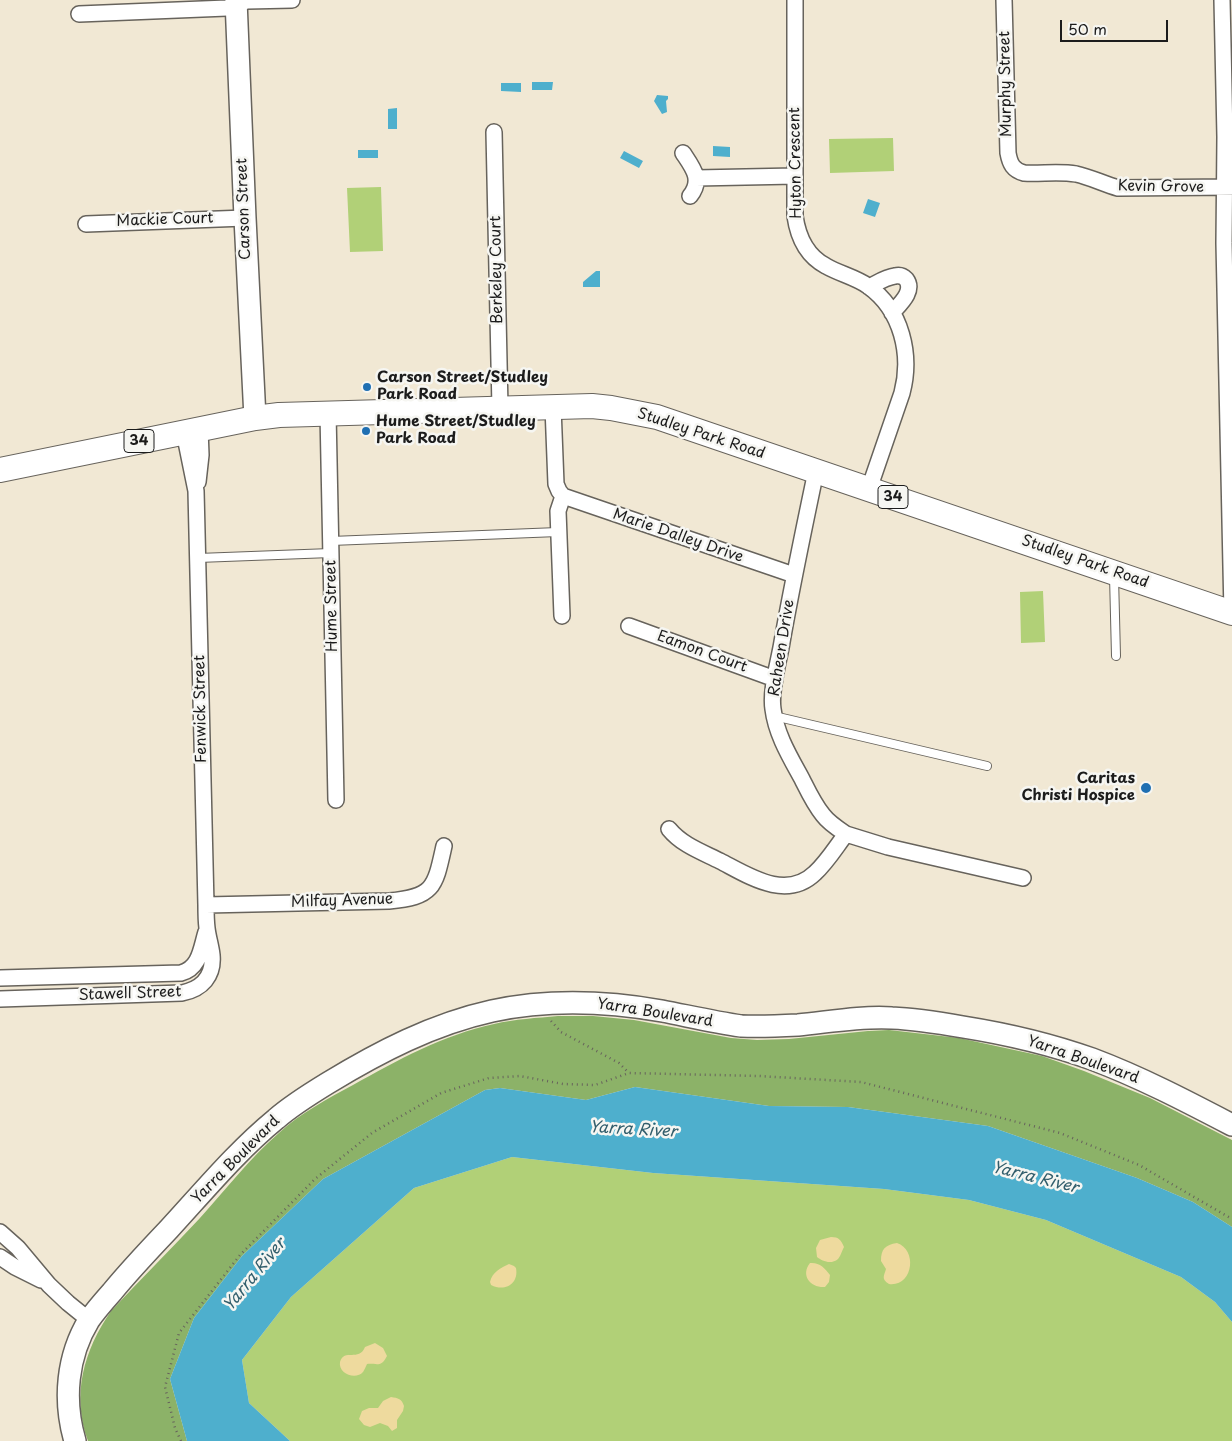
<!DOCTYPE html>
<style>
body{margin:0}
#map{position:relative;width:1232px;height:1441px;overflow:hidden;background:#f1e8d4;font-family:"Playpen Sans",sans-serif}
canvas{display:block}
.scale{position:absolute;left:1060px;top:20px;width:108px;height:22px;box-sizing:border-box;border:2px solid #1c1c1c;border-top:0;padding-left:6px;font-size:15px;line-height:18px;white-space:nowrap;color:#1c1c1c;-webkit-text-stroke:4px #f6f6f2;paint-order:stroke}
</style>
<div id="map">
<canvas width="1232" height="1441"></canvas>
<div class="scale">50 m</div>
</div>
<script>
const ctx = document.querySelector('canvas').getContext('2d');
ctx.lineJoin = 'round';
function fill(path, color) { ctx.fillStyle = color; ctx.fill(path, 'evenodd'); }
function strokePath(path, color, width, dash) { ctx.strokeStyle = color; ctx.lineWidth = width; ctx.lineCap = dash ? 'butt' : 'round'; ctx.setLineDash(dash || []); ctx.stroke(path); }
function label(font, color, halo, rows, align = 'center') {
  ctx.font = font + ' "Playpen Sans",sans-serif'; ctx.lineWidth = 5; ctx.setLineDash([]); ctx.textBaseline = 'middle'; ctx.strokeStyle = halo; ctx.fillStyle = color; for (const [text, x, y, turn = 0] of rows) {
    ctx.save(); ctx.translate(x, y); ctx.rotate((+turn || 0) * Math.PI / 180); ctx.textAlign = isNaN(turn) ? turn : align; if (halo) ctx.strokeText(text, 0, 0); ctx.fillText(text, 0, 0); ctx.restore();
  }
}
fill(new Path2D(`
 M893,138L894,171L830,173L829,139Z
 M381,187L383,251L350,252L347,188Z
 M1043,591L1045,642L1021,643L1020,592Z
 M512,1157L653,1173L884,1189L969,1200L1046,1220L1181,1277L1215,1302L1232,1322V1441H290L249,1403L242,1360L291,1297L414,1188Z`), '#b1d077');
fill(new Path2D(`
 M558,1016H593L634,1020L731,1038L757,1040L789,1039L868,1031L889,1030L959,1038L1042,1056L1084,1071L1150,1098L1232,1140V1227L1193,1202L1137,1178L988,1126L848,1107L769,1106L635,1087L586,1100L500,1088L485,1090L323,1179L242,1256L194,1318L170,1379L187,1441H88C71,1395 84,1350 111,1311C140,1280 171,1249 200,1218C226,1189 250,1158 280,1132C301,1113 327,1099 353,1085C398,1060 443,1035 494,1024C515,1019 537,1018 558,1016Z`), '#8cb268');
fill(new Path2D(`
 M831,1237C839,1237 841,1240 844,1247C842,1251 840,1257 838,1259C831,1265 822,1261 817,1257L816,1248L820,1240Z
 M897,1243C918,1250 913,1287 889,1284C881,1279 884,1276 886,1269L881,1261C881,1249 885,1245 897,1243Z
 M810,1263C819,1262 825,1268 830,1275L829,1282L825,1287C811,1288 800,1276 810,1263Z
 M509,1264L514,1266L516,1268C519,1284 505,1292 491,1285L490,1282C492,1272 501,1268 509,1264Z
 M375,1343L383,1348L387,1356C381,1368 377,1363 367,1364C366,1366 364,1371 363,1372C356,1380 338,1374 340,1362C344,1348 359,1362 365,1347Z
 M391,1397C398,1398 402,1399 404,1406L403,1411L397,1420V1428L392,1431L388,1426L380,1423L370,1427L364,1425L359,1419L362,1411L369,1408H378L383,1401Z`), '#eeda9e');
fill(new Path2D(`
 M532,82H553L552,90H532Z
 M501,83H521V92L501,91Z
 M657,95L668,96V99L666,101L667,112L662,114L654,101Z
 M397,108V129H388V109Z
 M713,146L730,147V157L713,156Z
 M358,150H378V158H358Z
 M624,151L643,161L639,168L620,158Z
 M868,199L880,203L875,217L863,213Z
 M596,271H600V287H583V282Z
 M635,1087L769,1106L848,1107L988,1126L1137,1178L1193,1202L1232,1227V1322L1215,1302L1181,1277L1046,1220L969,1200L884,1189L653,1173L512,1157L414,1188L291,1297L242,1360L249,1403L290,1441H187L170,1379L194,1318L242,1256L323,1179L485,1090L500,1088L586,1100Z`), '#4eafcd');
const lane = new Path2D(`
 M331,541L558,532
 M198,558L331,553
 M1114,576L1116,656
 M774,716L987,766`);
const street = new Path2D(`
 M795,0V216C798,237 807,256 826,266C840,274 855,277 868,286C902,310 912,355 902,393L869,489
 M1004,0L1008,153C1010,164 1013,170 1024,173C1041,174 1059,171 1076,174C1090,177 1104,184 1118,188L1232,187
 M1222,0L1225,137L1224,243L1232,613
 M79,14L227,8L247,1L292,0
 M494,132L500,408
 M683,153C693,168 703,180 690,196
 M696,178L795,176
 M86,224L245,218
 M869,287C877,283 886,277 895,276C899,275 903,276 906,279C915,291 900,304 892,313
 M553,407L556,484L559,491L563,496L558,511L562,616
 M328,413L336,800
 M198,482L201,455L200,429
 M563,496L794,575
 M629,626L775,679
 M669,829C682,845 702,852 720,861C749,876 786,901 815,873C827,862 836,847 846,834C837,828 829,823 823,815C814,804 808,791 802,779C790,757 776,734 773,709C770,690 779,661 782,642C792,585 804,528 816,471
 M846,834L888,847L1023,878
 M206,905L389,901C434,897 435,887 444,846
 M0,978L181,973C200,968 201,948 206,932
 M0,999L182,993C202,989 214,976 212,955C211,946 208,937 207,928C206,920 206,912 206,905L196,491L184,432
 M0,1232L18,1248L49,1285L68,1303L89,1320
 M0,1257L15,1267L41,1280`);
const secondary = new Path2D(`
 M236,0L245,218L255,418
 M75,1441C63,1400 67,1356 89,1320C96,1310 104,1301 112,1292C130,1270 150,1249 169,1229C204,1191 237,1151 276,1119C292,1105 310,1094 328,1083C379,1052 433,1024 492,1011C548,999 605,1001 662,1011C688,1016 714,1022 741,1026C760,1027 779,1026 798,1025C829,1022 861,1016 892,1018C916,1019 940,1023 963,1027C1007,1034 1050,1044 1092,1059C1140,1077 1186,1101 1232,1125`);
const primary = new Path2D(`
 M0,470L255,418L279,415L592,406L611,408L657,417L1232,613`);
strokePath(lane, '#67635c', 10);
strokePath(street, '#67635c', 18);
strokePath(secondary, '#67635c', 24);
strokePath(primary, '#67635c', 26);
strokePath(new Path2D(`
 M551,1021L561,1032L619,1063L629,1073
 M181,1441L175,1428L165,1387L179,1333L240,1255L315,1179L372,1133L441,1093L489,1078L520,1076L563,1084L595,1085L629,1073L759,1076L861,1082L1060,1133L1139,1165L1232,1219`), '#67635c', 2.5, [1, 4]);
strokePath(lane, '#fff', 8);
strokePath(street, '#fff', 15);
strokePath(secondary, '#fff', 21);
strokePath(primary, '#fff', 24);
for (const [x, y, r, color] of [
 [367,387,5,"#1f6fb2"],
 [366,431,5,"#1f6fb2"],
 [1146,788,6,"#1f6fb2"]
]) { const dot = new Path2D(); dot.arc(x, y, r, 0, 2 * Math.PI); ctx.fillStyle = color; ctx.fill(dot); strokePath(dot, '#f6f6f2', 2); }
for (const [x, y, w] of [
 [139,441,30],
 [893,497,30]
]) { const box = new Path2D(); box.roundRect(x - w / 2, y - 11.5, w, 23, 4); ctx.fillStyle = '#f6f6f2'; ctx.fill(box); strokePath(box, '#1c1c1c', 1); }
label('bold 14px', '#1c1c1c', null, [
 ["34",139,441],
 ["34",893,497]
]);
label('15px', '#1c1c1c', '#f6f6f2', [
 ["Murphy Street",1006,84,-91],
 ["Hyton Crescent",796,163,-91],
 ["Kevin Grove",1161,187,1],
 ["Carson Street",244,209,-92],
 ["Mackie Court",165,220,-2],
 ["Berkeley Court",497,270,-91],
 ["Studley Park Road",701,434,18],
 ["Marie Dalley Drive",678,536,19],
 ["Studley Park Road",1085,562,19],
 ["Hume Street",332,606,-91],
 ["Raheen Drive",782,648,-81],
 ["Eamon Court",702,652,20],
 ["Fenwick Street",201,709,-91],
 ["Milfay Avenue",342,901,-2],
 ["Stawell Street",130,994,-2],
 ["Yarra Boulevard",655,1013,9],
 ["Yarra Boulevard",1083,1060,19],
 ["Yarra Boulevard",236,1160,-45]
]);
label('bold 15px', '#1c1c1c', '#f6f6f2', [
 ["Carson Street/Studley",377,378],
 ["Park Road",377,395],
 ["Hume Street/Studley",376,422],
 ["Park Road",376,439],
 ["Caritas",1135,779,"right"],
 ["Christi Hospice",1135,796,"right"]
], 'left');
label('italic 16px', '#325e6c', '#f6f6f2', [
 ["Yarra River",633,1130,3],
 ["Yarra River",1035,1178,14],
 ["Yarra River",255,1275,-51]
]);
</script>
